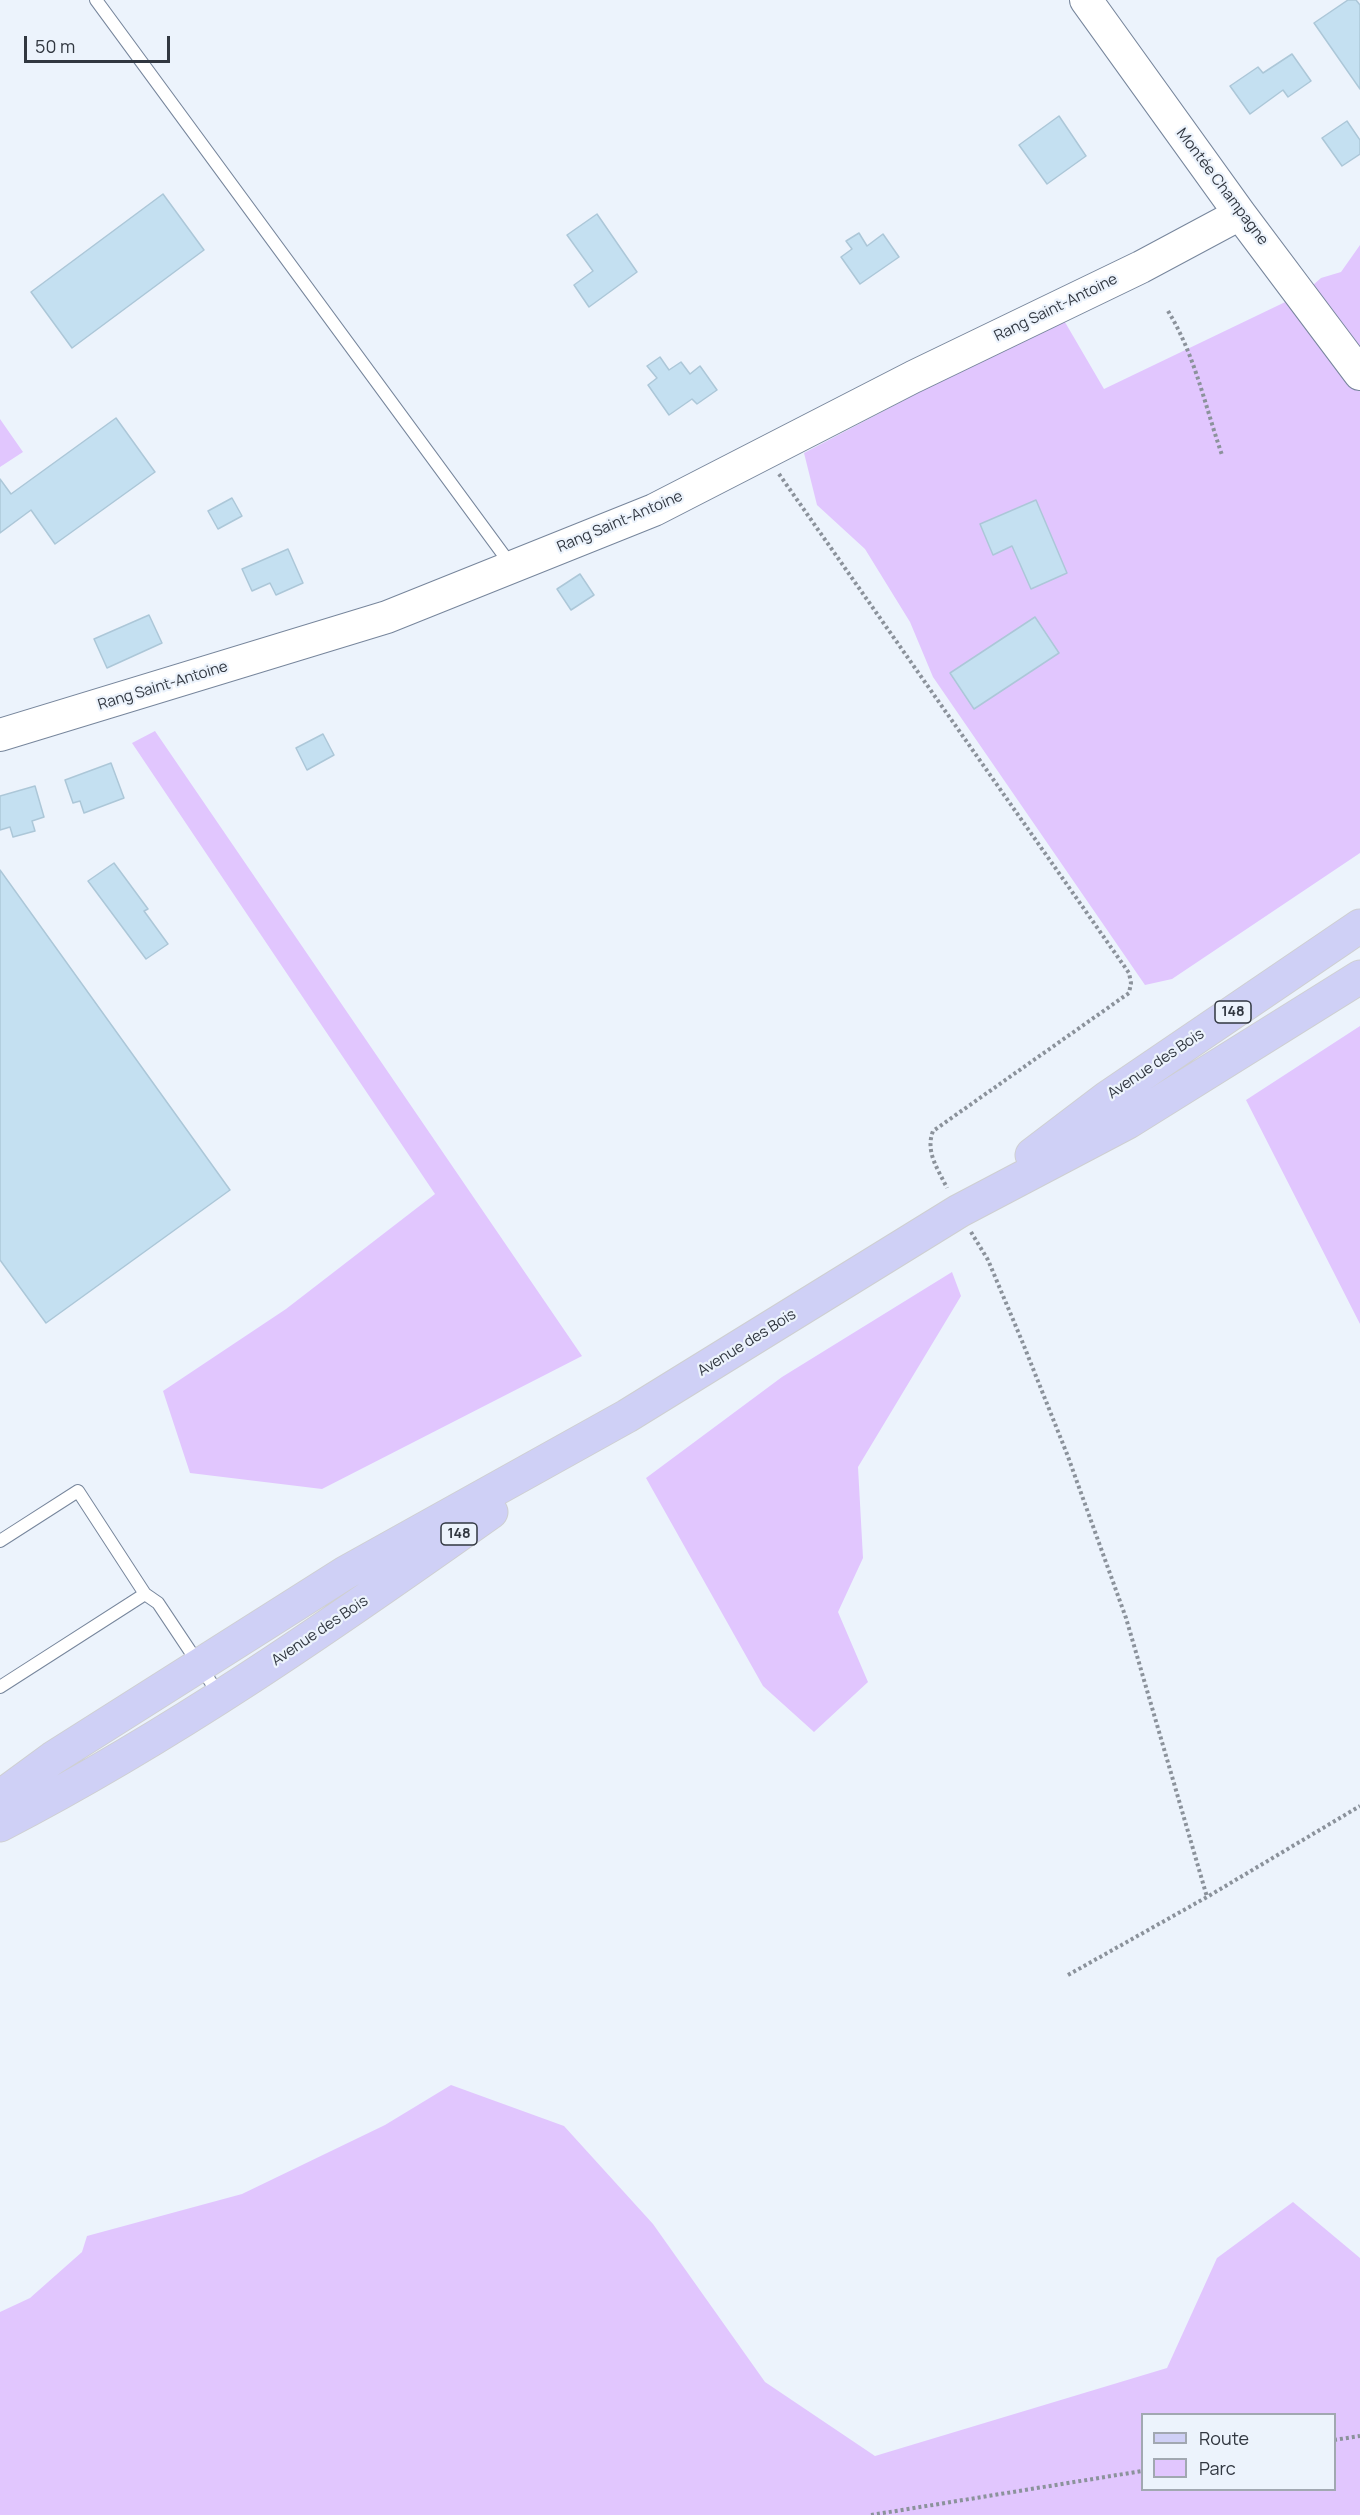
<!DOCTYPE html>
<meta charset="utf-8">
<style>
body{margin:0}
#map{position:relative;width:1360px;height:2515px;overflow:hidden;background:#ecf3fc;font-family:Manrope,sans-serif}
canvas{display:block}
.legend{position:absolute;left:1141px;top:2413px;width:195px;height:78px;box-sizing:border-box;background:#ecf3fc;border:2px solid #a1a8b1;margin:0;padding:8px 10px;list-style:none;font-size:18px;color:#313740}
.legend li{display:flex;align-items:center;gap:12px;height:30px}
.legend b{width:30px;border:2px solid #a1a8b1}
.scale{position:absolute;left:24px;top:36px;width:146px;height:27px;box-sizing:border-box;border:3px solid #313740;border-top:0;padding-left:8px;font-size:18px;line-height:21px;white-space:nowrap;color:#313740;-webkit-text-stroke:4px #ecf3fc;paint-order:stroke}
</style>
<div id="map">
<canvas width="1360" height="2515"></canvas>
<ul class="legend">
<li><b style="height:8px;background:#cfd0f6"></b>Route</li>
<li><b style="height:16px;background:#e1c6fe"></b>Parc</li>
</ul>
<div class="scale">50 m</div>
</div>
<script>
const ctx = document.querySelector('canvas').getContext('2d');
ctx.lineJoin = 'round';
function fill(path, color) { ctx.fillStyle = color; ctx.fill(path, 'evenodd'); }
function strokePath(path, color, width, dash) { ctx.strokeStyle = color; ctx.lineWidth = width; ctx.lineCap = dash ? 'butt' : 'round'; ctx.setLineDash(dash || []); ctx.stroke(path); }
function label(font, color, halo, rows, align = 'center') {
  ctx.font = font + ' Manrope,sans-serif'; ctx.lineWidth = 4.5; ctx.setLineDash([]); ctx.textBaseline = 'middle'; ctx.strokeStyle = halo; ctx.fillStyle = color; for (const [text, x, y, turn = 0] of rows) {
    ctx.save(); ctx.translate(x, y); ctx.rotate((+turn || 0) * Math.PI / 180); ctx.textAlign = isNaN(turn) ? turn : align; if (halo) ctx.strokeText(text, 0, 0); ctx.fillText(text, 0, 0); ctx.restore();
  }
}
fill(new Path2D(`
 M1360,245V853L1172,979L1145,985L933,677L910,622L865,549L817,505L804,453L1062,317L1104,389L1304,293L1321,278L1341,272Z
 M0,419L23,452L0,467Z
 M155,731L582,1356L322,1489L190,1473L163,1391L286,1309L435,1194L132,743Z
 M1360,1026V1324L1246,1100Z
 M952,1272L961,1296L858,1467L863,1558L838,1612L868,1682L814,1732L763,1686L646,1478L782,1377Z
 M451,2085L564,2126L653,2224L765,2382L875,2456L1167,2368L1217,2258L1293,2202L1360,2258V2515H0V2312L30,2298L82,2252L87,2236L242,2194L385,2125ZM1142,2414H1334V2490H1142Z`), '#e1c6fe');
const building = new Path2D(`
 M1348,0H1356L1360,5V89L1314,23Z
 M1292,54L1311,81L1288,97L1283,90L1250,114L1230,86L1258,67L1263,73Z
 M1059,116L1086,156L1047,184L1019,145Z
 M1347,121L1360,140V154L1342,166L1322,138Z
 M163,194L204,250L72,348L31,292Z
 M597,214L637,272L589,307L574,285L593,271L567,235Z
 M859,233L867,246L883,234L899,257L860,284L841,257L852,249L846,241Z
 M660,357L669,370L681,362L690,374L700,366L717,390L697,404L692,399L669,415L648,385L657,378L647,366Z
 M116,418L155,472L55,544L31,510L0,533V479L11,494Z
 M232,498L242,516L218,529L208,511Z
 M1036,500L1067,573L1031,589L1012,546L993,555L980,524Z
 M288,549L303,583L276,595L270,583L252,591L242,569Z
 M580,574L594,595L571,610L557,589Z
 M149,615L162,643L107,668L94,639Z
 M1035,617L1059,653L974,709L950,673Z
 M323,734L334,755L307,770L296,748Z
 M111,763L124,798L84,813L80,801L73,803L65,780Z
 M35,786L44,817L32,821L35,831L13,837L10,827L0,830V796Z
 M114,863L148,909L144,911L168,944L146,959L88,881Z
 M0,870L230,1190L46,1323L0,1260Z`);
fill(building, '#c4e0f1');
strokePath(building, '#acc7d8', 1.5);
const lane = new Path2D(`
 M96,0L511,565
 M0,1541L78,1491L145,1594L158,1603L220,1696
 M0,1687L145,1594`);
const secondary = new Path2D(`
 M1086,0L1240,214L1360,374
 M0,735L387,617L654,510L913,377L1141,267L1240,214`);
const primary = new Path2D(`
 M1032,1155L1107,1098L1360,926
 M0,1797L53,1758L345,1573L627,1416L959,1211L1128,1122L1360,977
 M0,1825C172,1736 333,1624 491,1512`);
strokePath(lane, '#77869c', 14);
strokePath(secondary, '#77869c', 34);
strokePath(primary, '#cecfd1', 35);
strokePath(new Path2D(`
 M1168,311C1195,355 1205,406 1222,455
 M779,474L1129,973L1131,983L1129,993L933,1131C925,1152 938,1169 947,1188
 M971,1232L988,1260L1022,1341L1067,1454L1126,1618L1207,1897
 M1068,1975L1207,1897L1360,1806
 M1334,2440L1360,2436
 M871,2515L1142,2471`), '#8b929b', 4, [3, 3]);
strokePath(lane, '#fff', 12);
strokePath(secondary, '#fff', 32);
strokePath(primary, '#cfd0f6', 33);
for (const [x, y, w] of [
 [1233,1012,36],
 [459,1534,36]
]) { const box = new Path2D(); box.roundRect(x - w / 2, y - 11, w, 22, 4.5); ctx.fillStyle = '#ecf3fc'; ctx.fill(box); strokePath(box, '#313740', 1.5); }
label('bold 14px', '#313740', null, [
 ["148",1233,1012],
 ["148",459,1534]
]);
label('15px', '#313740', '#ecf3fc', [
 ["Montée Champagne",1222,187,53],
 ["Rang Saint-Antoine",1056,308,-26],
 ["Rang Saint-Antoine",620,522,-23],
 ["Rang Saint-Antoine",163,686,-17],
 ["Avenue des Bois",1156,1064,-34],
 ["Avenue des Bois",747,1343,-32],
 ["Avenue des Bois",320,1631,-34]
]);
</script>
